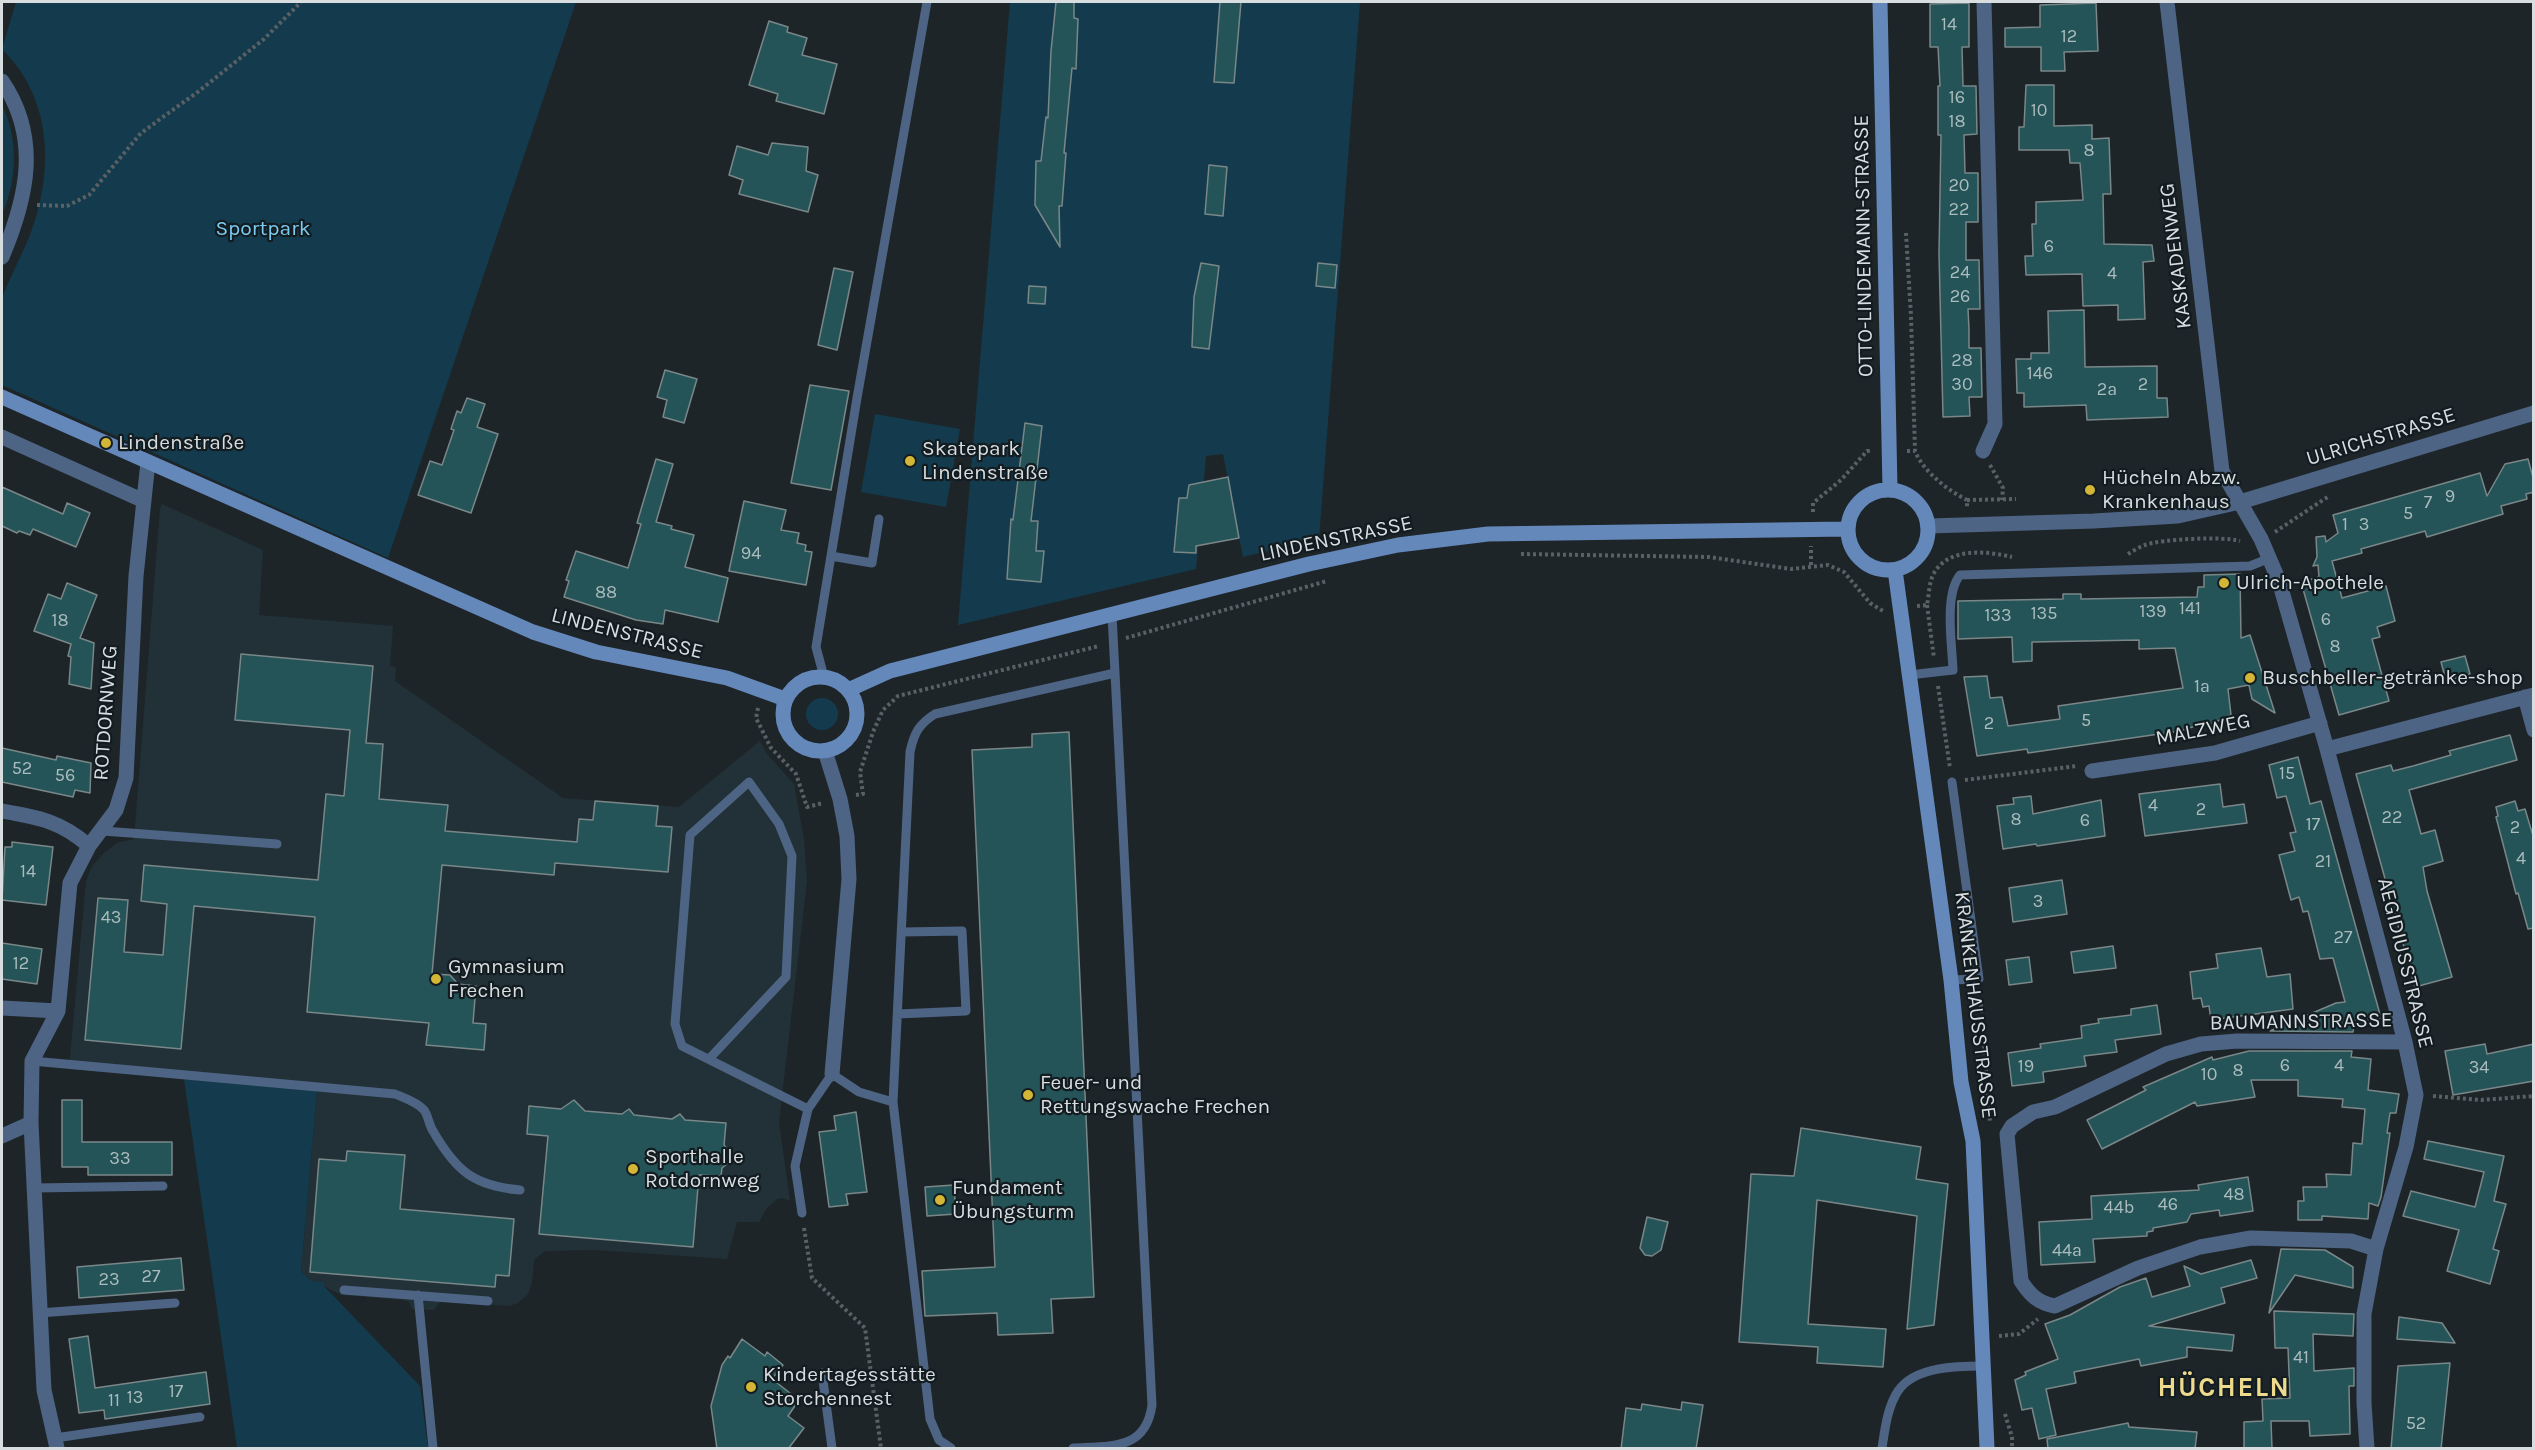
<!DOCTYPE html>
<meta charset="utf-8">
<style>
body{margin:0}
#map{position:relative;width:2535px;height:1450px;overflow:hidden;background:#1d2529;font-family:Karla,sans-serif}
canvas{display:block}
.frame{position:absolute;inset:0;border:3px solid #d8dee0;pointer-events:none}
</style>
<div id="map">
<canvas width="2535" height="1450"></canvas>
<div class="frame"></div>
</div>
<script>
const ctx = document.querySelector('canvas').getContext('2d');
ctx.lineJoin = 'round';
function fill(path, color) { ctx.fillStyle = color; ctx.fill(path, 'evenodd'); }
function strokePath(path, color, width, dash) { ctx.strokeStyle = color; ctx.lineWidth = width; ctx.lineCap = dash ? 'butt' : 'round'; ctx.setLineDash(dash || []); ctx.stroke(path); }
function label(font, color, halo, rows, align = 'center') {
  ctx.font = font + ' Karla,sans-serif'; ctx.lineWidth = 4.5; ctx.setLineDash([]); ctx.textBaseline = 'middle'; ctx.strokeStyle = halo; ctx.fillStyle = color; for (const [text, x, y, turn = 0] of rows) {
    ctx.save(); ctx.translate(x, y); ctx.rotate((+turn || 0) * Math.PI / 180); ctx.textAlign = isNaN(turn) ? turn : align; if (halo) ctx.strokeText(text, 0, 0); ctx.fillText(text, 0, 0); ctx.restore();
  }
}
fill(new Path2D(`
 M162,504L263,550L259,615L393,626L390,666L396,667L395,681L563,798L679,807L760,741L767,754L794,784L804,839L807,881L779,1122L790,1201L782,1198L777,1199L767,1208L759,1222H737L727,1259L596,1250L545,1251L534,1260L532,1282L528,1294L518,1303L509,1306L443,1301L439,1303L434,1310L412,1309L409,1302L404,1300L341,1295L324,1286V1282L311,1281L301,1271L317,1090L69,1069L86,881L92,866L104,853L117,843L134,839L160,509Z`), '#223137');
fill(new Path2D(`
 M16,2H576L388,558L2,385C1,366 0,313 2,298C10,277 21,257 30,235C54,172 53,99 2,49Z
 M1010,2H1360L1319,539L1243,557L1223,454L1206,456L1196,569L958,625Z
 M2,105C19,140 17,180 2,215Z
 M875,414L960,429L946,507L861,492Z
 M806 714a16 16 0 1 1 32 0a16 16 0 1 1-32 0Z
 M184,1079L317,1090L301,1271L311,1281L324,1282V1286L420,1386L428,1448H237Z`), '#143b4d');
const building = new Path2D(`
 M1056,2H1074V18L1078,19L1076,69L1072,68L1064,153H1066L1062,206H1059L1060,247L1035,205L1036,161H1041L1046,117L1048,118L1051,51Z
 M1220,2H1241L1234,83L1214,82Z
 M1969,3V47H1962L1963,86H1976L1977,134L1964,135L1965,173H1978V222H1966V260H1979L1980,309H1968L1969,329V348H1981L1982,397H1969L1970,416L1943,417L1939,254L1941,135H1938V86H1940L1938,47H1930V4Z
 M2096,3L2098,51L2064,52L2065,71H2041V47H2005V28L2040,27V5Z
 M769,21L788,27L787,32L807,38L802,55L837,64L824,114L776,101L778,94L749,85Z
 M2026,85H2054V126L2092,125V139L2109,138L2111,194H2103L2104,244L2152,245L2154,261L2143,262L2145,319L2118,320V305L2083,306L2082,274L2026,275L2025,256H2033L2032,224H2036V202L2083,200L2080,163H2070L2069,150H2019V127H2024Z
 M772,143L808,147L806,171L818,175L808,212L739,194L743,180L729,175L737,146L768,155Z
 M1209,165L1227,167L1223,216L1205,214Z
 M1201,263L1219,266L1209,349L1192,347L1194,297Z
 M1318,263L1337,265L1335,288L1316,286Z
 M834,268L853,272L837,350L818,345Z
 M1029,286L1046,287L1045,304L1028,303Z
 M2084,310L2085,367L2157,366V398H2167L2168,417L2087,420L2086,405L2024,407V393H2017L2016,359H2031V353H2049L2048,311Z
 M665,370L697,379L684,423L663,417L667,400L657,397Z
 M810,385L849,391L831,490L791,483Z
 M467,398L485,404L477,427L498,434L471,513L418,495L430,461L442,465L454,430L451,429L457,411L461,413Z
 M1025,423L1042,426L1031,521H1038L1036,551H1044L1041,582L1007,579L1011,519L1013,520Z
 M656,459L673,464L656,522L672,526L671,529L694,535L685,567L728,578L718,622L665,610L663,624L636,620L564,597L569,581L566,580L576,551L628,568L641,524L637,523Z
 M2528,459L2534,481V492L2526,494L2527,499L2501,506L2503,514L2427,537L2425,531L2361,549L2362,553L2332,561L2342,598L2386,586L2395,621L2377,627L2380,637L2372,639L2389,701L2339,715L2301,582L2319,577L2318,565L2313,566L2317,557L2316,537L2325,536L2326,542L2338,533L2333,515L2480,473L2487,496L2505,464Z
 M1228,477L1239,538L1196,546V553L1174,552L1179,498H1187L1189,485Z
 M2,487L63,514L67,503L90,513L76,547L33,529L30,535L19,531L17,533L2,526Z
 M744,501L786,510L781,530L799,533L797,543L806,545L805,551L812,552L806,585L729,571Z
 M2240,574L2241,638L2250,635L2275,713L2252,699L2249,685L2228,689L2231,715L2209,725L2205,723L2180,731L2028,753L2027,749L1977,756L1964,677L1987,676L1990,698L2002,697L2008,726L2060,719L2058,706L2183,688L2175,648L2139,649V640L2032,642V661L2013,662L2012,637L1958,639V601L2063,599V594H2081V599L2197,597L2198,587H2204V575Z
 M67,583L97,595L80,638L94,643L91,689L69,684L71,657L68,656L71,644L34,631L48,594L61,599Z
 M241,654L373,666L366,743L383,744L379,799L448,805L445,831L577,842L579,819L593,820L595,801L658,806L656,826L672,827L668,872L555,863L554,875L442,865L432,974L450,975L458,984L476,986L473,1023L486,1024L484,1050L426,1045L429,1023L307,1012L315,917L194,906L181,1049L85,1040L98,898L128,900L124,952L163,955L167,904L141,901L144,865L318,880L326,794L344,796L350,730L235,720Z
 M2465,656L2470,674L2446,681L2441,662Z
 M1069,732L1094,1297L1051,1299L1053,1333L998,1335L997,1313L925,1316L922,1271L995,1267L972,750L1032,747V734Z
 M2510,735L2517,760L2409,790L2421,834L2435,830L2443,861L2423,867L2427,891L2452,977L2415,987L2356,774L2391,765L2393,771L2413,766L2451,755L2449,751Z
 M2,748L56,760L57,756L91,763L90,793L75,790L73,797L2,782Z
 M2298,757L2310,804L2321,801L2381,1018L2354,1026L2353,1032L2270,1031L2336,1003L2345,1002L2333,958L2320,959L2308,911L2303,912L2299,897L2291,900L2279,855L2295,851L2290,833L2296,832L2286,796L2277,798L2269,765Z
 M2220,784L2223,807L2244,804L2247,823L2145,836L2139,794Z
 M2031,796L2033,814L2101,800L2105,836L2037,846L2036,844L2003,849L1997,806L2014,804L2013,798Z
 M2515,801L2518,811L2525,809L2534,839V928L2528,929L2518,893L2516,894L2496,817L2498,816L2496,807Z
 M12,842L53,847L46,905L2,900L5,847H12Z
 M2062,880L2067,914L2013,922L2009,888Z
 M2,943L42,949L37,984L2,979Z
 M2113,946L2116,968L2074,973L2071,952Z
 M2261,948L2267,977L2290,974L2293,1009L2211,1020L2209,1006L2203,1007L2201,998L2193,999L2190,972L2218,968L2216,954Z
 M2029,957L2032,982L2009,985L2006,960Z
 M2157,1005L2161,1034L2115,1040L2117,1052L2084,1056L2086,1066L2043,1072L2044,1082L2012,1086L2008,1053L2041,1048L2040,1044L2082,1038L2081,1026L2099,1023L2098,1019L2131,1015V1009Z
 M2485,1044L2487,1054L2534,1044V1081L2453,1095L2445,1051Z
 M2249,1051H2352L2351,1057L2371,1059L2368,1090L2399,1094L2396,1113H2390L2387,1133H2390L2381,1197L2378,1206L2369,1203L2368,1219L2322,1216V1220H2298V1201H2304L2303,1187H2327L2326,1174L2351,1175L2353,1143L2362,1144L2365,1109L2342,1107L2343,1099L2298,1096V1080H2251L2255,1097L2197,1106L2195,1102L2102,1149L2087,1120L2146,1090L2143,1087L2212,1057L2213,1060Z
 M62,1100H82V1142H172V1175H88V1167H62Z
 M574,1100L585,1111L622,1114L629,1109L634,1115L672,1119L680,1114L685,1120L726,1123L724,1145L734,1158L722,1168L721,1176L699,1175L693,1247L539,1234L548,1136L527,1134L529,1106L561,1109Z
 M856,1112L867,1192L846,1194L848,1205L829,1207L819,1132L836,1130L834,1116Z
 M1801,1128L1921,1147L1916,1179L1948,1184L1934,1325L1907,1329L1917,1216L1817,1200L1808,1324L1886,1329L1883,1367L1817,1363L1818,1347L1739,1342L1751,1174L1794,1176Z
 M2428,1141L2504,1156L2494,1201L2506,1204L2493,1249L2499,1251L2490,1284L2447,1271L2459,1230L2403,1216L2411,1191L2475,1207L2484,1172L2424,1159Z
 M347,1151L405,1155L400,1209L514,1219L509,1276L496,1275L495,1287L310,1272L319,1159L346,1161Z
 M2248,1177L2253,1211L2220,1216L2219,1210L2191,1214L2187,1222L2153,1228V1231L2147,1232V1236L2093,1239L2095,1262L2041,1265L2039,1222L2092,1219L2091,1196L2199,1190L2198,1185Z
 M954,1185L956,1214L927,1216L925,1187Z
 M1647,1217L1668,1222L1661,1250L1652,1256L1645,1255L1640,1248Z
 M2281,1249L2325,1250L2353,1267V1288L2295,1275L2269,1313Z
 M181,1258L184,1290L79,1298L77,1267Z
 M2251,1260L2257,1278L2221,1288L2225,1303L2149,1326L2234,1335L2232,1351L2187,1347V1357L2141,1366L2139,1359L2074,1372L2076,1383L2046,1389L2056,1435L2039,1439L2032,1408L2022,1410L2015,1380L2026,1375L2025,1372L2058,1359L2045,1324L2070,1315L2120,1287L2146,1278L2152,1297L2190,1286L2184,1266L2201,1274Z
 M2274,1311L2354,1314L2353,1336L2313,1334L2314,1371L2354,1368V1386H2349L2350,1434L2310,1436L2309,1421H2271L2272,1449H2244V1422L2263,1421L2262,1399L2290,1398L2288,1348H2275Z
 M2399,1317L2442,1323L2455,1343L2397,1339Z
 M88,1336L95,1388L206,1372L210,1404L105,1419L104,1410L79,1413L69,1339Z
 M742,1339L765,1356L767,1352L783,1365L772,1379L799,1400L788,1416L804,1428L788,1449H717L711,1406L722,1365L728,1356L730,1358Z
 M2450,1363L2441,1449H2391L2398,1366Z
 M1682,1402L1703,1405L1696,1449H1621L1626,1408L1641,1410L1642,1404L1681,1410Z
 M2128,1423L2129,1427L2197,1432L2195,1449H2048L2047,1439Z`);
fill(building, '#255458');
strokePath(building, '#7a8788', 1.5);
strokePath(new Path2D(`
 M37,205L67,206L89,195L141,133L199,91L264,39L301,2
 M1906,233L1911,316L1915,451
 M1907,451H1915C1923,471 1947,490 1967,500V507
 M1990,465L2003,488L2002,500
 M1967,500L2016,499
 M1813,512V503L1841,480L1867,451H1872
 M2275,532L2329,496
 M1521,554L1709,557L1791,569L1828,565L1844,572L1870,603L1883,611
 M2128,554C2133,551 2139,547 2145,545C2162,539 2223,536 2240,541
 M1811,565V546
 M1927,605L1934,658
 M1917,606L1927,605C1929,596 1929,581 1934,573C1949,547 1987,551 2012,557
 M1126,638L1327,581
 M1938,686L1950,768
 M758,708L756,718L771,748L796,774L807,807L823,803
 M1965,780L2077,766
 M856,795L863,794L860,772L873,732L883,710L898,696L1099,646
 M1980,992L1990,1122
 M2433,1096L2481,1100L2534,1096
 M804,1228L812,1278L865,1328L881,1448
 M1999,1336L2019,1334L2038,1319
 M2005,1414L2012,1437V1448`), '#5a6165', 4, [3, 3]);
strokePath(new Path2D(`
 M831,556L872,563L879,519
 M1112,615L1115,673
 M1909,675L1953,670C1952,644 1944,595 1960,575L2250,566L2270,558
 M824,677L816,647L857,398L927,2
 M103,831L277,844
 M1951,980L1979,979L1952,782
 M898,1014L966,1011L962,931L902,932
 M709,1059L786,977L792,856L779,824L749,782L690,835L675,1024L682,1046L808,1109
 M32,1061L395,1094C404,1098 417,1102 424,1110C428,1115 429,1125 433,1131C456,1171 474,1186 520,1190
 M34,1188L163,1186
 M802,1213L795,1166L808,1109L832,1074L859,1092L893,1102
 M344,1290L488,1301
 M418,1295L433,1448
 M39,1313L175,1303
 M822,1373L832,1448
 M55,1438L200,1417
 M951,1448L939,1440L930,1419L893,1102L910,752C914,733 919,724 935,714L1115,673L1152,1405C1146,1450 1112,1446 1073,1448
 M1882,1448C1885,1429 1887,1408 1898,1391C1915,1366 1958,1366 1984,1366`), '#4e6484', 9);
strokePath(new Path2D(`
 M2167,2L2222,471L2261,539L2279,581L2327,749L2405,1042L2416,1095L2406,1147L2376,1249L2364,1314V1403L2367,1448
 M2,81C41,138 27,198 2,257
 M2,437L144,501
 M1983,451L1995,424L1984,2
 M1929,526L2094,521L2178,516L2240,502L2534,413
 M2525,697L2534,730
 M2327,749L2534,695
 M825,751L840,799L847,836L849,879L832,1074
 M2092,771L2215,753L2320,723
 M2,811C37,817 61,821 89,846
 M2,1008L58,1011
 M2,1136L31,1123
 M2376,1249L2351,1241L2251,1238L2200,1247L2138,1268L2055,1306C2038,1303 2030,1295 2021,1281L2007,1134L2012,1126L2033,1112L2055,1107L2166,1054L2201,1044L2237,1041L2405,1042
 M57,1448L44,1390L31,1123L32,1061L58,1011L70,883L89,846L116,810L126,778L136,576L148,462`), '#4e6484', 15);
strokePath(new Path2D(`
 M1880,2L1890,489
 M2,397L533,632L596,652L727,678L785,699
 M1848 530a40 40 0 1 1 80 0a40 40 0 1 1-80 0Z
 M1895,570L1951,980L1961,1082L1973,1141L1987,1448
 M783 714a37 37 0 1 1 74 0a37 37 0 1 1-74 0Z
 M848,690L890,671L1309,564L1398,545L1488,534L1847,529`), '#6588bb', 15);
for (const [x, y, r, color] of [
 [106,443,6,"#d3b635"],
 [910,461,6,"#d3b635"],
 [2090,490,6,"#d3b635"],
 [2224,583,6,"#d3b635"],
 [2250,678,6,"#d3b635"],
 [436,979,6,"#d3b635"],
 [1028,1095,6,"#d3b635"],
 [633,1169,6,"#d3b635"],
 [940,1200,6,"#d3b635"],
 [751,1387,6,"#d3b635"]
]) { const dot = new Path2D(); dot.arc(x, y, r, 0, 2 * Math.PI); ctx.fillStyle = color; ctx.fill(dot); strokePath(dot, '#131c20', 2); }
label('18px', '#abbcbe', null, [
 ["14",1949,25],
 ["12",2069,37],
 ["16",1957,98],
 ["10",2039,111],
 ["18",1957,122],
 ["8",2089,151],
 ["20",1959,186],
 ["22",1959,210],
 ["6",2049,247],
 ["24",1960,273],
 ["4",2112,274],
 ["26",1960,297],
 ["28",1962,361],
 ["146",2040,374],
 ["30",1962,385],
 ["2",2143,385],
 ["2a",2107,390],
 ["9",2450,497],
 ["7",2428,503],
 ["5",2408,514],
 ["1",2345,525],
 ["3",2364,525],
 ["94",751,554],
 ["88",606,593],
 ["141",2190,609],
 ["139",2153,612],
 ["135",2044,614],
 ["133",1998,616],
 ["6",2326,620],
 ["18",60,621],
 ["8",2335,647],
 ["1a",2202,687],
 ["5",2086,721],
 ["2",1989,724],
 ["52",22,769],
 ["15",2287,774],
 ["56",65,776],
 ["4",2153,806],
 ["2",2201,810],
 ["22",2392,818],
 ["8",2016,820],
 ["6",2085,821],
 ["17",2313,825],
 ["2",2515,828],
 ["4",2521,859],
 ["21",2323,862],
 ["14",28,872],
 ["3",2038,902],
 ["43",111,918],
 ["27",2343,938],
 ["12",21,964],
 ["6",2285,1066],
 ["4",2339,1066],
 ["19",2026,1067],
 ["34",2479,1068],
 ["8",2238,1071],
 ["10",2209,1075],
 ["33",120,1159],
 ["48",2234,1195],
 ["46",2168,1205],
 ["44b",2119,1208],
 ["44a",2067,1251],
 ["27",151,1277],
 ["23",109,1280],
 ["41",2301,1358],
 ["17",176,1392],
 ["13",135,1398],
 ["11",114,1401],
 ["52",2416,1424]
]);
label('21px', '#7cccf2', '#131c20', [
 ["Sportpark",263,229]
]);
label('21px', '#d8dee0', '#131c20', [
 ["OTTO-LINDEMANN-STRASSE",1864,246,-91],
 ["KASKADENWEG",2176,256,-97],
 ["ULRICHSTRASSE",2381,437,-17],
 ["LINDENSTRASSE",1336,539,-12],
 ["LINDENSTRASSE",627,634,14],
 ["ROTDORNWEG",106,713,-86],
 ["MALZWEG",2203,730,-11],
 ["AEGIDIUSSTRASSE",2405,963,76],
 ["KRANKENHAUSSTRASSE",1975,1005,83],
 ["BAUMANNSTRASSE",2301,1022,-1]
]);
label('21px', '#d8dee0', '#131c20', [
 ["Lindenstraße",118,443],
 ["Skatepark",922,449],
 ["Lindenstraße",922,473],
 ["Hücheln Abzw.",2102,478],
 ["Krankenhaus",2102,502],
 ["Ulrich-Apothele",2236,583],
 ["Buschbeller-getränke-shop",2262,678],
 ["Gymnasium",448,967],
 ["Frechen",448,991],
 ["Feuer- und",1040,1083],
 ["Rettungswache Frechen",1040,1107],
 ["Sporthalle",645,1157],
 ["Rotdornweg",645,1181],
 ["Fundament",952,1188],
 ["Übungsturm",952,1212],
 ["Kindertagesstätte",763,1375],
 ["Storchennest",763,1399]
], 'left');
ctx.letterSpacing = '1.5px';
label('bold 27px', '#eeda8c', '#131c20', [
 ["HÜCHELN",2224,1388]
]);
ctx.letterSpacing = '0px';
</script>
